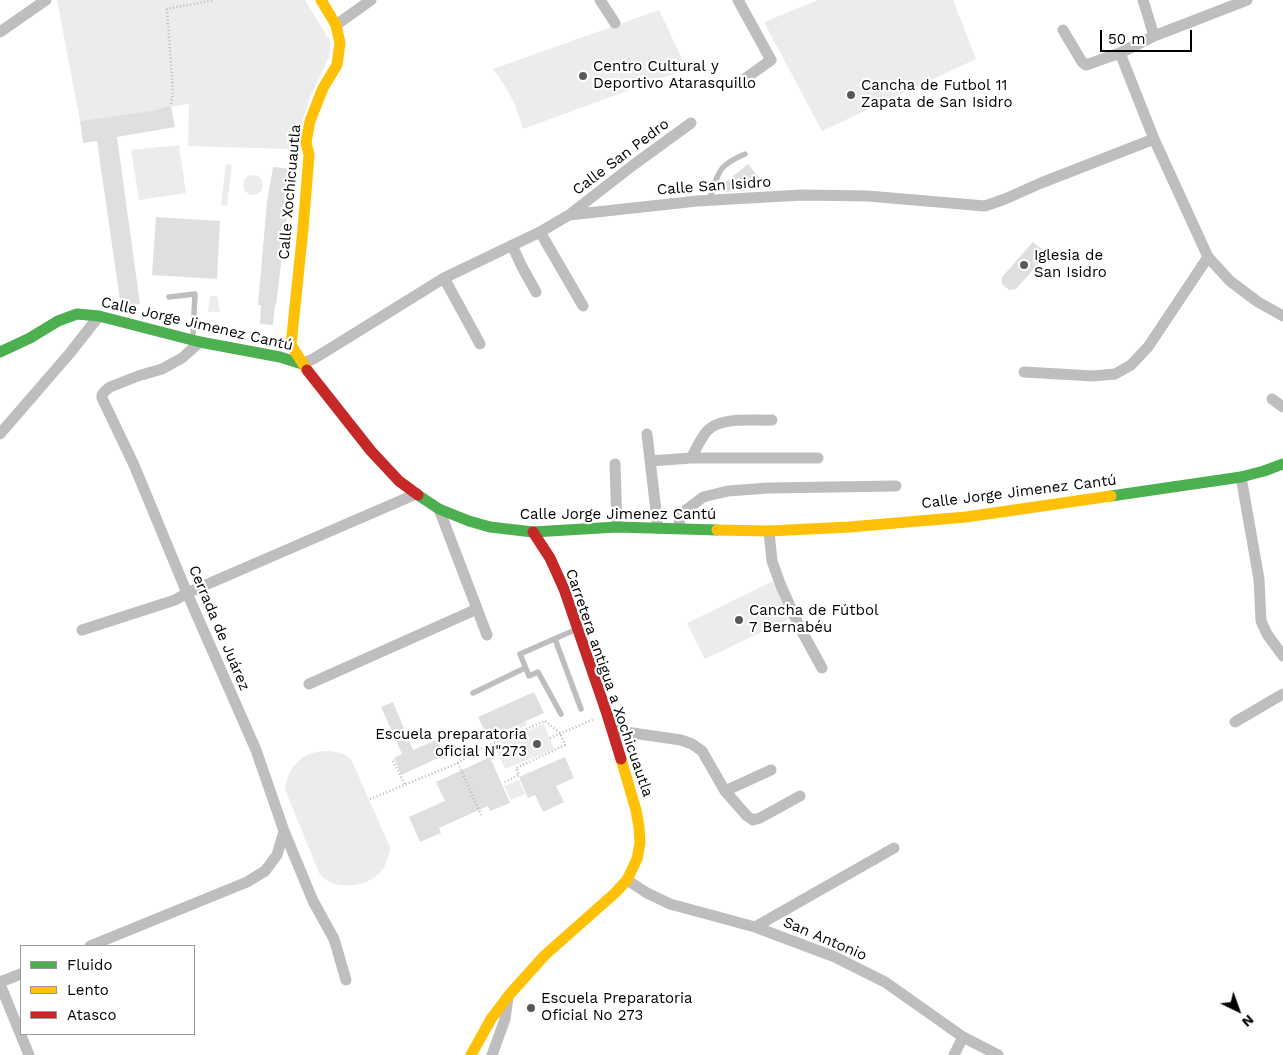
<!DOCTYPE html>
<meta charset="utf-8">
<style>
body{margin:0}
#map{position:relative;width:1283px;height:1055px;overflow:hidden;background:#fff;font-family:"Work Sans",sans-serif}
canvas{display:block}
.legend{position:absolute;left:20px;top:945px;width:175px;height:90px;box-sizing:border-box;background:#fff;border:1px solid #999;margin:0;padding:6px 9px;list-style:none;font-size:15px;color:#000}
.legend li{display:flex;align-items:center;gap:10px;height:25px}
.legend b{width:25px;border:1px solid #999}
.north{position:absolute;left:1213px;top:985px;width:50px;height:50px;-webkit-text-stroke:4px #fff;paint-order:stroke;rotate:138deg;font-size:14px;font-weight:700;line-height:20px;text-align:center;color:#000}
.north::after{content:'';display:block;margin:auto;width:18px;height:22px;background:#000;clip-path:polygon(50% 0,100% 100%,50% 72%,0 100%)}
.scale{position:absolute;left:1100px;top:30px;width:92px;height:22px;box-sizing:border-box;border:2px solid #000;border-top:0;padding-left:6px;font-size:15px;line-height:18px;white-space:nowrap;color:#000;-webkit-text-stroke:4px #fff;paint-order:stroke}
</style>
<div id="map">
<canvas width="1283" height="1055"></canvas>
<ul class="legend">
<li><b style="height:6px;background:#4caf50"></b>Fluido</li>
<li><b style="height:6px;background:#ffc107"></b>Lento</li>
<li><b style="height:6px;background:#c62828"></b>Atasco</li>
</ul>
<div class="north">N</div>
<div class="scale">50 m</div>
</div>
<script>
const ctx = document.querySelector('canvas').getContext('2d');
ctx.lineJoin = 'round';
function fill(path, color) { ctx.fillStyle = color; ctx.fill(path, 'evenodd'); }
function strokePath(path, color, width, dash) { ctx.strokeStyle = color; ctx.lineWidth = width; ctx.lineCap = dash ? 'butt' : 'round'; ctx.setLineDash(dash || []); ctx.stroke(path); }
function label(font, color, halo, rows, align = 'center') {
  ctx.font = font + ' "Work Sans",sans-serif'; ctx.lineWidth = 4.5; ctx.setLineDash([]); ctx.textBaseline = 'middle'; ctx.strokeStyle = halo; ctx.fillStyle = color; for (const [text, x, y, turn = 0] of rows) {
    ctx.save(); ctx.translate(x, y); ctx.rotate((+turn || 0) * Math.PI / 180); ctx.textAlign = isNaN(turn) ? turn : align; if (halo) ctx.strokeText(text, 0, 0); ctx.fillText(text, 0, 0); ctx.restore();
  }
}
fill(new Path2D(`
 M57,0H305L331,43L329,57L310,97L300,129L298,152L289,149L188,146L189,104L157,109L160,130L152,131L148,112L80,121Z
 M818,0H953L976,59L822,131L764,22Z
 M659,10L687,69L523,129C516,104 509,90 493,69Z
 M179,145L186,193L139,200L131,150Z
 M226,164L232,165L227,205H221Z
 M243 185a10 10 0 1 1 20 0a10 10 0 1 1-20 0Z
 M210,296H217L220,312H208Z
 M773,581L791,618L705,659L687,623Z
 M526,721L527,725L505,735L503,731Z
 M544,724L554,749L505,769L494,745Z
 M329,751C337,752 344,753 351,759L390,847C389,856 386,866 380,873C368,885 343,890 328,881C324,879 322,876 319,873L285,789C287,772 298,755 317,752C321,751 325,751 329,751Z
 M519,780L525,794L511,800L504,786Z`), '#ececec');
fill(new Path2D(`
 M171,106L175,127L117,137L140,304L121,307L97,141L83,143L80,121L158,110L157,109Z
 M748,164L760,179L746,191L719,192L723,184Z
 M273,167L293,169L288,207L276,305H275L273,325L260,324L261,305H258L267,202Z
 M156,217L220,221L217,279L152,275Z
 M1033,242L1047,254L1016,289L1009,290L1002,284V277Z
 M534,692L544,713L488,738L478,717Z
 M393,702L413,750L438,739L445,755L401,775L394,758L402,754L381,707Z
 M490,757L510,803L490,811L488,806L439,828L441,833L420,842L409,817L445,801L436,782Z
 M565,757L574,778L556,786L564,802L543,812L535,795L528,798L519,777Z`), '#dfdfdf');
strokePath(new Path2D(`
 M171,104L173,92L167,9L214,0
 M550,738L594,719
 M393,761L405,785
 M458,763L482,817
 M370,799L458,763L477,750L545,721L560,733L565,745L516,768L519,775L505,782`), '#b9b9b9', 2.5, [1, 2.5]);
strokePath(new Path2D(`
 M709,200C719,172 717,166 745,154
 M169,297L195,294L193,333L192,338
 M555,639L581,709
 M473,693L525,668
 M561,714L538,672L529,676L520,654L577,629`), '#bebebe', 5.5);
strokePath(new Path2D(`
 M600,0L615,23
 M738,0L771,60L739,83
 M1143,0L1154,36
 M336,25L371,0
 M1063,30L1082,62L1086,65L1120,53L1154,36L1247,0
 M0,32L46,0
 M1120,53L1154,139L1208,257L1230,281L1258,302L1283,316
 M569,215L632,166L691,123
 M540,232L583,306
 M512,245L521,265L536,292
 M444,278L480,344
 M200,342L182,358L162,369L138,376L110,387L105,391L102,395V398L134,465L187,593L256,750L284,831L313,901L334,939L346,980
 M302,364L313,359L328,350L444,278L540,232L569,215L697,201L802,195L868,196L985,206L1005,199L1041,183L1154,139
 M1024,372L1093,376L1115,374L1131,365L1148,347L1208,257
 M1272,399L1283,407
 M0,434L70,353L99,316
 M647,434L658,528
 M691,458C696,450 700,439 707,431C721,416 753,421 772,420
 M650,461L691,458H818
 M615,464L617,527
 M1241,477L1259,579L1261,621L1267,634L1283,656
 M439,509L487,635
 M679,528L680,517L686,510L703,497L728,491L768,488L896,486
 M769,531L772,561L781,586L800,628L822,668
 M82,630L175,600L187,593L416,494
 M309,684L477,609
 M1235,722L1283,694
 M612,730L681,740L692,744L702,751L725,791L747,816L753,820L760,818L800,796
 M725,791L771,770
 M627,880L647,893L670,904L755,927L835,957L885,982L963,1037L998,1055
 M755,927L894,848
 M90,946L247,882L265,871L277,855L284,831
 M0,982L21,974
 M0,984L29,1055
 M492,1055L505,1019L508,997
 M954,1055L963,1037`), '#bebebe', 11);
strokePath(new Path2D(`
 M0,352L30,338L58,321L77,314L99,316L200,342L280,357L302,364
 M418,495L439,509L469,521L490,527L533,532L617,527L717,530
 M1111,496L1241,477L1264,471L1283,464`), '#4caf50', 11);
strokePath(new Path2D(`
 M307,370L291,345L303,229L309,155L306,142L310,121L323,88L337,65L340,43L336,25L321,0
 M717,530L769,531L849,527L966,517L1111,496
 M471,1055L491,1019L509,995L545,955L615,893L627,880L637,859L640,843L639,827L636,810L621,759`), '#ffc107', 11);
strokePath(new Path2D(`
 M307,370L371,451L399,481L418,495
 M533,532L550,558L564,589L607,714L621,759`), '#c62828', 11);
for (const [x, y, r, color] of [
 [583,76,5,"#595959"],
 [851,95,5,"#595959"],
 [1024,265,5,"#595959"],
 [739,620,5,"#595959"],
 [537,744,5,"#595959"],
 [531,1008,5,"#595959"]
]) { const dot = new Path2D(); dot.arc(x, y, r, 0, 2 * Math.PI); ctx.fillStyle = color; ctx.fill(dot); strokePath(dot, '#fff', 2); }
label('15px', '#000', '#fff', [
 ["Centro Cultural y",593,67],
 ["Deportivo Atarasquillo",593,84],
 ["Cancha de Futbol 11",861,86],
 ["Zapata de San Isidro",861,103],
 ["Iglesia de",1034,256],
 ["San Isidro",1034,273],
 ["Cancha de Fútbol",749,611],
 ["7 Bernabéu",749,628],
 ["Escuela preparatoria",527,735,"right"],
 ["oficial N\"273",527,752,"right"],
 ["Escuela Preparatoria",541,999],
 ["Oficial No 273",541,1016]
], 'left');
label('15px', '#000', '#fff', [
 ["Calle San Pedro",621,157,-37],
 ["Calle San Isidro",714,186,-4],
 ["Calle Xochicuautla",290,192,-85],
 ["Calle Jorge Jimenez Cantú",197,324,13],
 ["Calle Jorge Jimenez Cantú",1019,492,-7],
 ["Calle Jorge Jimenez Cantú",618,515],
 ["Cerrada de Juárez",219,628,67],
 ["Carretera antigua a Xochicuautla",609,683,71],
 ["San Antonio",825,939,23]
]);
</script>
